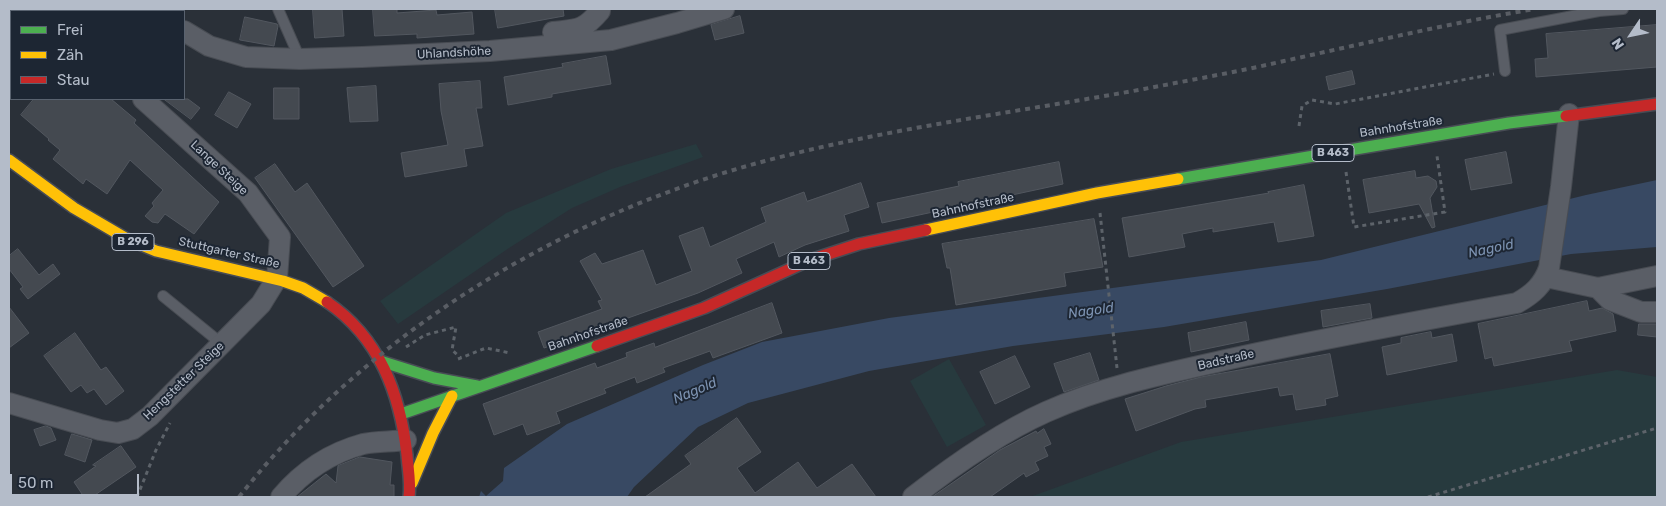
<!DOCTYPE html>
<meta charset="utf-8">
<style>
body{margin:0}
#map{position:relative;width:1666px;height:506px;overflow:hidden;background:#2a3038;font-family:Rubik,sans-serif}
canvas{display:block}
.frame{position:absolute;inset:0;border:10px solid #b4bcc9;pointer-events:none}
.legend{position:absolute;left:10px;top:10px;width:175px;height:90px;box-sizing:border-box;background:#1d2633;border:1px solid #59626f;margin:0;padding:6px 9px;list-style:none;font-size:15px;color:#b4bcc9}
.legend li{display:flex;align-items:center;gap:10px;height:25px}
.legend b{width:25px;border:1px solid #59626f}
.north{position:absolute;left:1606px;top:10px;width:50px;height:50px;-webkit-text-stroke:4px #1d2633;paint-order:stroke;rotate:236deg;font-size:14px;font-weight:700;line-height:20px;text-align:center;color:#b4bcc9}
.north::after{content:'';display:block;margin:auto;width:18px;height:22px;background:#b4bcc9;clip-path:polygon(50% 0,100% 100%,50% 72%,0 100%)}
.scale{position:absolute;left:10px;top:474px;width:129px;height:22px;box-sizing:border-box;border:2px solid #b4bcc9;border-top:0;padding-left:6px;font-size:15px;line-height:18px;white-space:nowrap;color:#b4bcc9;-webkit-text-stroke:4px #1d2633;paint-order:stroke}
</style>
<div id="map">
<canvas width="1666" height="506"></canvas>
<div class="frame"></div>
<ul class="legend">
<li><b style="height:6px;background:#4caf50"></b>Frei</li>
<li><b style="height:6px;background:#ffc107"></b>Zäh</li>
<li><b style="height:6px;background:#c62828"></b>Stau</li>
</ul>
<div class="north">N</div>
<div class="scale">50 m</div>
</div>
<script>
const ctx = document.querySelector('canvas').getContext('2d');
ctx.lineJoin = 'round';
function fill(path, color) { ctx.fillStyle = color; ctx.fill(path, 'evenodd'); }
function strokePath(path, color, width, dash) { ctx.strokeStyle = color; ctx.lineWidth = width; ctx.lineCap = dash ? 'butt' : 'round'; ctx.setLineDash(dash || []); ctx.stroke(path); }
function label(font, color, halo, rows, align = 'center') {
  ctx.font = font + ' Rubik,sans-serif'; ctx.lineWidth = 4; ctx.setLineDash([]); ctx.textBaseline = 'middle'; ctx.strokeStyle = halo; ctx.fillStyle = color; for (const [text, x, y, turn = 0] of rows) {
    ctx.save(); ctx.translate(x, y); ctx.rotate((+turn || 0) * Math.PI / 180); ctx.textAlign = isNaN(turn) ? turn : align; if (halo) ctx.strokeText(text, 0, 0); ctx.fillText(text, 0, 0); ctx.restore();
  }
}
fill(new Path2D(`
 M696,144L703,157L620,187L572,208L509,248L398,324L380,301L506,213L611,169Z
 M949,359L986,425L947,447L910,381Z
 M1617,370L1657,377V497H1030L1181,442Z`), '#273a3e');
fill(new Path2D(`
 M1657,180V247L1571,254L1387,289L1164,327L1013,346L869,371L748,403L698,427L634,487L627,497H479L481,491L486,496L503,481L504,468L567,424L703,365L762,342L889,318L1321,260L1586,195Z`), '#384963');
const building = new Path2D(`
 M313,9H342L344,36L315,38Z
 M373,9H397V13L436,10L437,15L472,12L474,34L417,38V34L375,36Z
 M495,9H563L564,16L498,28Z
 M740,16L744,33L715,40L711,25Z
 M245,17L277,24L278,26L274,46L240,40Z
 M1657,25V67L1536,77L1535,59L1548,58L1546,34Z
 M606,56L611,84L552,94V97L508,105L504,77L563,67L562,64Z
 M1352,71L1355,84L1329,90L1326,77Z
 M480,81L482,108H476L483,146L464,149L467,166L405,177L401,153L448,145L441,111L439,84Z
 M376,86L378,121L350,122L347,88Z
 M274,88H299V119H274Z
 M229,92L251,104L237,128L215,115Z
 M34,99H111L136,120L134,123L219,202L194,234L165,214L158,223L152,222L145,216L154,206L152,203L163,190L130,160L107,194L86,179L83,184L53,159L60,150L48,140L49,139L21,115Z
 M164,99H188L200,108L191,119Z
 M1506,152L1512,183L1471,190L1465,160Z
 M1059,162L1063,184L882,223L877,203L959,186L958,182Z
 M275,164L295,192L307,183L364,266L333,287L255,178Z
 M1415,171L1416,178L1428,176L1436,181L1437,187L1430,198L1435,227L1432,228L1419,204L1369,213L1363,180Z
 M861,183L869,207L844,215L849,231L805,245L779,257L774,242L736,259L742,273L698,293L544,348L538,332L602,309L598,301L602,300L580,261L595,253L602,264L643,250L656,285L692,271L679,236L703,227L710,247L766,222L761,208L804,192L807,201Z
 M1304,185L1314,236L1278,242L1274,222L1213,232V228L1182,234L1185,247L1129,257L1122,218L1269,193L1268,192Z
 M1094,219L1103,267L1064,273L1066,286L956,305L950,268H947L942,244Z
 M18,249L39,275L53,264L60,274L28,299L20,289L23,287L9,269V256Z
 M1587,301L1589,311L1602,308L1613,314L1616,331L1569,341L1572,351L1494,366L1492,357L1485,359L1478,324Z
 M772,303L782,333L713,358L710,351L663,368L665,372L637,383L635,377L604,389L606,393L556,412L560,423L527,435L523,424L494,435L483,404L595,363L597,368L627,357L626,353L654,343L655,347Z
 M1370,304L1372,318L1323,327L1321,311Z
 M9,307L29,333L9,348Z
 M1246,322L1249,340L1191,352L1188,333Z
 M1639,324H1657V337L1638,335Z
 M1431,332L1432,338L1452,334L1457,361L1387,375L1382,347L1401,343V338Z
 M75,333L101,370L106,367L124,391L106,405L94,389L87,393L81,385L71,392L44,356Z
 M1090,353L1099,380L1064,392L1054,364Z
 M1330,354L1338,396L1325,399L1326,405L1296,410L1293,394L1280,396L1278,387L1205,400L1206,407L1195,409L1136,431L1125,399L1166,386L1201,377Z
 M1015,356L1030,387L995,404L980,372Z
 M737,418L761,452L737,468L755,493L798,462L817,488L852,464L876,497H645L691,464L685,456Z
 M46,426L51,428L56,440L40,446L34,430Z
 M1044,429L1051,444L1044,447L1048,456L1035,462L1039,470L1026,477L1024,473L990,497H932L1000,450L1036,431L1037,433Z
 M72,434L92,440L85,462L65,455Z
 M121,446L136,467L92,497H84L74,482L96,466L93,465Z
 M360,457L392,462L390,485H394V497H297L326,474L336,483L338,466Z`);
fill(building, '#444950');
strokePath(building, '#52575f', 1);
const lane = new Path2D(`
 M278,9L300,59
 M1505,71L1500,30L1599,11L1623,9
 M163,296L222,344`);
const street = new Path2D(`
 M28,9L31,11
 M155,9L158,11
 M52,11L53,9
 M184,31L209,46L246,57L300,59L362,57L490,51L611,40L677,23L724,9
 M553,32C578,29 583,31 600,11V9
 M1546,277L1598,288L1657,276
 M1598,288L1610,300L1641,312H1657
 M9,403L100,430L118,433L133,429L150,416L261,304L277,278L280,237L248,193L143,99
 M281,497C303,471 330,453 363,444C376,441 392,442 406,440
 M913,497C954,465 999,433 1046,412C1102,387 1162,374 1221,361C1319,339 1418,321 1517,303C1533,294 1543,285 1549,268L1561,187L1569,114`);
const fast = new Path2D(`
 M1178,179L1509,123L1566,116
 M380,361L434,378L477,386
 M401,414L597,346`);
const slow = new Path2D(`
 M9,160L74,208L127,239L156,251L283,281L303,288L327,302
 M926,230L1097,193L1178,179
 M412,483L433,433L452,396`);
const jam = new Path2D(`
 M1566,116L1657,104
 M327,302C380,338 400,394 407,455C408,469 411,483 409,497
 M597,346L704,308L810,260L859,244L926,230`);
strokePath(lane, '#484c53', 12);
strokePath(street, '#484c53', 22);
strokePath(fast, '#484c55', 14);
strokePath(slow, '#484c55', 14);
strokePath(jam, '#484c55', 14);
strokePath(new Path2D(`
 M74,9L75,11
 M1299,126L1302,106L1312,100L1335,104L1494,74
 M1346,172L1354,227L1445,212L1437,156
 M1100,213L1117,368
 M406,347L425,335L456,327L452,350L461,358
 M458,359L486,348L510,353
 M137,497L156,450L170,423
 M1428,497L1657,428`), '#5d636a', 3, [4, 4]);
strokePath(lane, '#5a5e66', 10);
strokePath(street, '#5a5e66', 20);
strokePath(fast, '#4caf50', 11);
strokePath(slow, '#ffc107', 11);
strokePath(jam, '#c62828', 11);
strokePath(new Path2D(`
 M239,497C369,332 563,215 765,161C889,128 1018,112 1144,89C1190,80 1237,72 1284,61C1367,43 1450,23 1535,9`), '#595d64', 4, [5, 5]);
for (const [x, y, w] of [
 [1333,153,42],
 [133,242,42],
 [809,261,42]
]) { const box = new Path2D(); box.roundRect(x - w / 2, y - 8.5, w, 17, 4); ctx.fillStyle = '#1d2633'; ctx.fill(box); strokePath(box, '#b4bcc9', 1); }
label('bold 11px', '#b4bcc9', null, [
 ["B 463",1333,153],
 ["B 296",133,242],
 ["B 463",809,261]
]);
label('12px', '#b4bcc9', '#1d2633', [
 ["Uhlandshöhe",454,53,-3],
 ["Bahnhofstraße",1401,127,-9],
 ["Lange Steige",219,168,43],
 ["Bahnhofstraße",973,206,-12],
 ["Stuttgarter Straße",229,253,13],
 ["Bahnhofstraße",588,334,-19],
 ["Badstraße",1226,360,-13],
 ["Hengstetter Steige",184,381,-44]
]);
label('italic 14px', '#7c92b1', '#1d2633', [
 ["Nagold",1491,249,-12],
 ["Nagold",1091,311,-8],
 ["Nagold",695,391,-23]
]);
</script>
